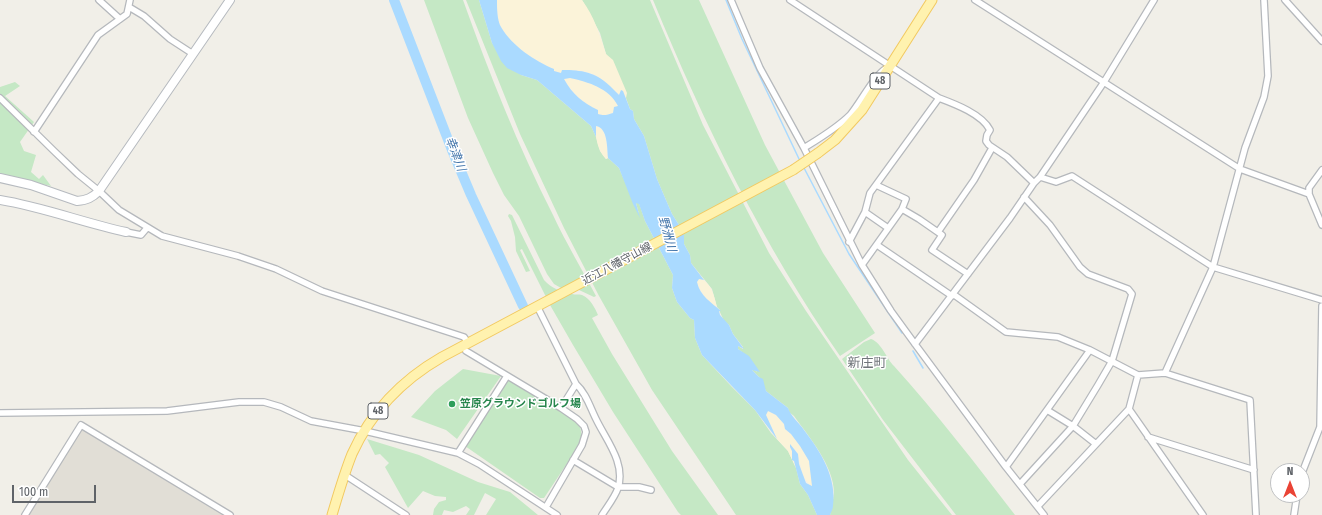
<!DOCTYPE html>
<meta charset="utf-8">
<style>
body{margin:0}
#map{position:relative;width:1322px;height:515px;overflow:hidden;background:#f1efe8;font-family:"Fira Sans Condensed",sans-serif}
canvas{display:block}
.north{position:absolute;left:1270px;top:463px;width:40px;height:40px;box-sizing:border-box;background:#fff;border:1px solid #bfc1c3;border-radius:50%;rotate:0deg;font-size:11px;font-weight:700;line-height:16px;text-align:center;color:#5f6368}
.north::after{content:'';display:block;margin:auto;width:14px;height:18px;background:#ea4335;clip-path:polygon(50% 0,100% 100%,50% 72%,0 100%)}
.scale{position:absolute;left:12px;top:485px;width:84px;height:18px;box-sizing:border-box;border:2px solid #5f6368;border-top:0;padding-left:5px;font-size:12px;line-height:14px;white-space:nowrap;color:#5f6368;-webkit-text-stroke:3px #fff;paint-order:stroke}
</style>
<div id="map">
<canvas width="1322" height="515"></canvas>
<div class="north">N</div>
<div class="scale">100 m</div>
</div>
<script>
const ctx = document.querySelector('canvas').getContext('2d');
ctx.lineJoin = 'round';
function fill(path, color) { ctx.fillStyle = color; ctx.fill(path, 'evenodd'); }
function strokePath(path, color, width, dash) { ctx.strokeStyle = color; ctx.lineWidth = width; ctx.lineCap = dash ? 'butt' : 'round'; ctx.setLineDash(dash || []); ctx.stroke(path); }
function label(font, color, halo, rows, align = 'center') {
  ctx.font = font + ' "Fira Sans Condensed","Noto Sans JP",sans-serif'; ctx.lineWidth = 3; ctx.setLineDash([]); ctx.textBaseline = 'middle'; ctx.strokeStyle = halo; ctx.fillStyle = color; for (const [text, x, y, turn = 0] of rows) {
    ctx.save(); ctx.translate(x, y); ctx.rotate((+turn || 0) * Math.PI / 180); ctx.textAlign = isNaN(turn) ? turn : align; if (halo) ctx.strokeText(text, 0, 0); ctx.fillText(text, 0, 0); ctx.restore();
  }
}
fill(new Path2D(`
 M81,428L228,515H29Z`), '#e1ded6');
fill(new Path2D(`
 M424,0H463C489,73 518,146 553,215C566,243 582,269 596,296L594,297L579,290L561,288L554,284L547,274L519,216L504,195L493,173L468,118Z
 M466,0H479L492,43L521,75L537,80L591,126L596,137L600,151L606,159L608,158L619,168L639,214L636,203H639L645,221L673,275L672,288L677,302L690,318L694,320L695,338L702,355L732,387L755,410L771,433L788,451L796,468L800,484L808,495L817,515H736L652,390L599,296L564,228L520,134Z
 M582,0H650L703,125L769,253L806,311L908,460L952,515H830C831,508 833,501 834,493C834,466 809,437 794,416L789,412L788,408L766,391L759,377L752,370L753,369L757,372L742,352L738,349V346L743,349V347L733,334L729,325L724,321L719,310H720L717,307L712,289L691,263L690,255L684,244V233L672,214L657,179L644,136L634,119L633,111L630,109L626,98V93L606,54L600,33Z
 M653,0H699L765,145L823,253L875,333L840,356C763,245 704,124 653,0Z
 M15,82L20,86L5,96L34,122L20,142L24,151L36,155L31,172L39,179L43,175L51,186L0,175V87Z
 M509,214L512,215L544,280C552,289 560,291 572,294C575,295 579,294 582,295C590,298 595,308 598,315L592,318L612,354L672,451L718,515H681L678,512L613,412L573,345L550,305L522,249L520,250L530,271L526,272L516,251L515,237L511,221L508,216Z
 M871,339C882,343 886,358 894,366C937,414 976,464 1015,515H956L883,420L842,359L864,342Z
 M463,369L501,376L457,439L446,430L411,417L435,391Z
 M505,380H509L577,421C582,429 582,435 580,444L544,498H540L465,446Z
 M367,439L419,455L478,482L510,492L538,515H486L496,499L485,493L474,515H466L470,509L466,506L453,512L444,510L442,515H433L434,509L439,502L446,500V497L435,496L423,491L408,508L385,467L389,463L380,454L375,455Z`), '#c5e8c5');
fill(new Path2D(`
 M497,0H582C594,16 600,35 606,54L613,60L627,93L626,98L625,96C615,95 609,84 600,78C589,70 575,70 562,70L561,73L554,71V69C535,61 512,46 501,27C497,20 497,8 497,0Z
 M570,78C589,82 609,88 619,107C612,114 607,117 598,114L597,110C583,103 572,93 564,79Z
 M595,126L601,128C607,135 607,148 608,158L606,159C597,150 596,138 595,126Z
 M699,278C712,283 714,296 717,307C708,302 700,292 697,282Z
 M768,411L776,415L784,424L785,429L791,434L800,446L809,461L813,487C801,479 802,468 798,456C798,453 795,451 794,448L790,447L792,451V460L794,461L796,468L788,451L777,439L766,415Z`), '#fbf3d9');
fill(new Path2D(`
 M479,0H497C497,8 497,20 501,27C512,46 535,61 554,69V71L561,73L562,70C582,70 595,72 610,86C613,89 616,92 619,95L621,90L623,91L630,109L633,111L634,119L644,136L657,179L672,214L684,233V244L690,255L691,263L704,280L699,279L697,282C700,296 711,302 721,311H719L720,315L729,325L733,334L744,349L738,346V349L749,356L760,372L752,370L759,377L763,379L766,391L788,408C790,415 800,424 804,430C821,452 837,478 833,506C833,509 831,512 830,515H817L808,495L800,484L794,461L792,460V451L790,447V444L798,454L799,464L806,483L812,486L809,461L800,446L791,434L785,429L784,424L776,415L768,411L766,415L777,439L755,410L702,355L695,338L694,320L690,318L677,302L672,288L673,275L645,221L639,204L636,203L640,218L633,204L619,168L608,158C607,148 608,128 596,126V137L591,126L537,80L521,75L507,68L501,61L492,43ZM570,78C588,82 609,88 618,106L614,107L613,113C607,115 604,116 598,114V110C583,103 572,94 564,79Z`), '#aadaff');
strokePath(new Path2D(`
 M726,0L742,39L800,161
 M803,166L849,254L902,333
 M913,351L923,368`), '#aadaff', 1.5);
strokePath(new Path2D(`
 M394,0L452,150L471,195L523,306`), '#aadaff', 10);
const street = new Path2D(`
 M99,0L120,19
 M731,0L760,68L804,148L862,265L891,311L915,344L1006,467L1044,515
 M790,0L939,98C955,104 982,114 990,130L987,135L986,141L989,145L1007,157L1034,183
 M975,0L1240,169L1309,194
 M1285,0L1322,41
 M129,7L144,16L170,39L193,54
 M0,98L54,151L78,174L99,191L119,210L162,236L238,256L276,269L322,291L464,337L468,343
 M34,132L98,35L127,14L130,0
 M804,148C820,138 837,128 850,115C861,102 874,75 887,68
 M1322,170L1309,188V194L1322,225
 M1040,177L1056,182L1072,176L1213,267L1322,300
 M902,209L919,219L942,235L932,250L968,274
 M865,212L888,228
 M126,232L141,235L147,228
 M938,232L974,180L992,148
 M849,242L865,212L870,193L939,98
 M877,245L952,296
 M862,265L902,209L906,199L876,185
 M953,294L1006,332L1058,337L1090,350L1138,375L1165,373L1250,400L1256,515
 M537,306L576,384C586,393 590,407 596,419C606,440 626,463 618,488C615,497 607,507 602,515
 M915,344L1010,218L1034,183L1040,177L1104,82L1154,0
 M466,351L561,408L577,419L584,426L586,432L582,445L546,507
 M1165,373L1213,267L1245,148L1264,97L1268,76L1264,0
 M561,408L576,384
 M1129,409L1203,515
 M1047,410L1073,426L1096,444
 M0,413L167,411L239,402H264L281,407L311,421L365,431L458,453L479,464L557,515
 M1148,437L1254,470
 M458,453L507,376
 M573,460L618,487H639L651,490
 M1006,467L1090,350
 M1302,473L1320,427L1322,306
 M345,475L406,515
 M1020,484L1073,426L1098,385L1112,361L1132,294L1128,289L1088,274L1080,267L1050,225L1024,197
 M1038,506L1129,409L1138,375
 M25,515L81,425L230,515
 M1294,515L1297,495`);
const secondary = new Path2D(`
 M0,178L31,185L77,201C87,200 92,198 99,191L230,0
 M0,200C43,207 84,223 126,232`);
const primary = new Path2D(`
 M818,153L835,140L862,110L932,0
 M332,515C338,495 344,474 352,454C371,412 402,380 442,357L793,170`);
strokePath(street, '#b5b8bc', 8);
strokePath(secondary, '#b6babf', 10);
strokePath(primary, '#f2c960', 11);
strokePath(street, '#fff', 5.5);
strokePath(secondary, '#fff', 8);
strokePath(primary, '#fff2af', 9);
const primaryBridge = new Path2D(`
 M793,170L818,153`);
strokePath(primaryBridge, '#f2c960', 11, []);
strokePath(primaryBridge, '#fff2af', 9);
for (const [x, y, r, color] of [
 [452,404,4,"#2e9e5b"]
]) { const dot = new Path2D(); dot.arc(x, y, r, 0, 2 * Math.PI); ctx.fillStyle = color; ctx.fill(dot); strokePath(dot, '#fff', 1.5); }
for (const [x, y, w] of [
 [880,81,20],
 [378,411,20]
]) { const box = new Path2D(); box.roundRect(x - w / 2, y - 8, w, 16, 3); ctx.fillStyle = '#fff'; ctx.fill(box); strokePath(box, '#5f6368', 1); }
label('bold 10px', '#5f6368', null, [
 ["48",880,81],
 ["48",378,411]
]);
label('11px', '#5f6368', '#fff', [
 ["近江八幡守山線",617,264,-28]
]);
label('bold 11px', '#27864d', '#fff', [
 ["笠原グラウンドゴルフ場",460,404]
], 'left');
label('italic 12px', '#4174aa', '#fff', [
 ["幸津川",455,154,69],
 ["野洲川",667,234,75]
]);
label('13px', '#70757a', '#fff', [
 ["新庄町",867,363]
]);
</script>
